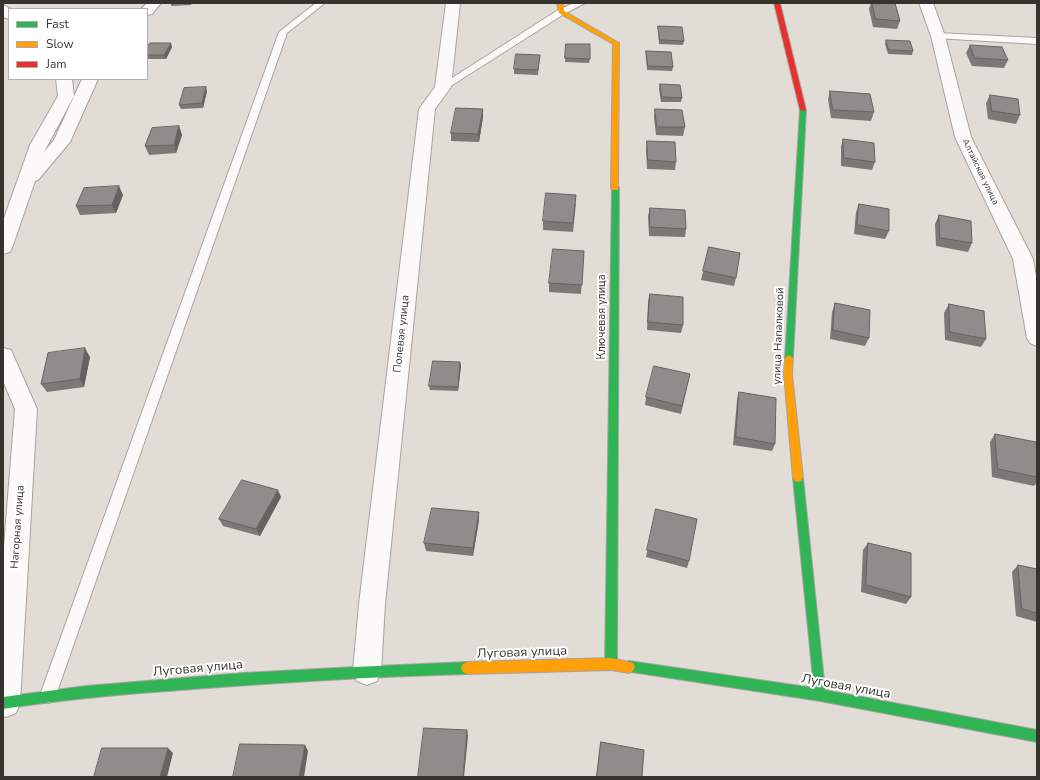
<!DOCTYPE html>
<meta charset="utf-8">
<style>
body{margin:0}
#map{position:relative;width:1040px;height:780px;overflow:hidden;background:#e2dcd7;font-family:"Nunito Sans",sans-serif}
canvas{display:block}
.frame{position:absolute;inset:0;border:4px solid #36322e;pointer-events:none}
.legend{position:absolute;left:8px;top:8px;width:140px;height:72px;box-sizing:border-box;background:#fff;border:1px solid #afadab;margin:0;padding:5px 7px;list-style:none;font-size:12px;color:#36322e}
.legend li{display:flex;align-items:center;gap:8px;height:20px}
.legend b{width:20px;border:1px solid #afadab}
</style>
<div id="map">
<canvas width="1040" height="780"></canvas>
<div class="frame"></div>
<ul class="legend">
<li><b style="height:5px;background:#30b455"></b>Fast</li>
<li><b style="height:5px;background:#ff9f0a"></b>Slow</li>
<li><b style="height:5px;background:#e5322d"></b>Jam</li>
</ul>
</div>
<script>
const ctx = document.querySelector('canvas').getContext('2d');
ctx.lineJoin = 'round';
function strokePath(path, color, width, dash) { ctx.strokeStyle = color; ctx.lineWidth = width; ctx.lineCap = dash ? 'butt' : 'round'; ctx.setLineDash(dash || []); ctx.stroke(path); }
function fill(path, color) { ctx.fillStyle = color; ctx.fill(path, 'evenodd'); }
function label(font, color, halo, rows, align = 'center') {
  ctx.font = font + ' "Nunito Sans",sans-serif'; ctx.lineWidth = 4; ctx.setLineDash([]); ctx.textBaseline = 'middle'; ctx.strokeStyle = halo; ctx.fillStyle = color; for (const [text, x, y, turn = 0] of rows) {
    ctx.save(); ctx.translate(x, y); ctx.rotate((+turn || 0) * Math.PI / 180); ctx.textAlign = isNaN(turn) ? turn : align; if (halo) ctx.strokeText(text, 0, 0); ctx.fillText(text, 0, 0); ctx.restore();
  }
}
const lane = new Path2D(`
 M316,3H325L287,33L56,695L54,701L48,703L42,701L40,695L279,32Z
 M574,3H585L564,14L446,89H440L438,87L558,10Z
 M938,33L1037,38V44L935,38V34Z`);
const street = new Path2D(`
 M147,3H161L152,14L147,15V9H141Z
 M446,3H460L451,87L435,109L385,604L381,671L377,681L367,685L357,681L353,671L359,604L419,109L435,87Z
 M919,3H933L945,36L971,137L1033,259L1037,282V346L1030,343L1027,338L1013,259L955,137L931,36Z
 M3,5L11,9H9V19L3,17Z
 M56,79H72L74,96L44,152L54,140L82,79H98L70,142L38,180L35,181L12,248L10,252L3,254V221L30,145L58,96Z
 M3,348L11,350L37,409L20,703L16,713L6,717L3,716V559L15,409L3,381Z`);
const fast = new Path2D(`
 M803,108L806,110L793,358L789,361L785,358L800,110Z
 M612,186H618L619,188L617,664L615,668L611,670L607,668L605,664Z
 M798,474L801,475L803,478L825,690L1037,730V742L820,701L625,671L623,667L625,663L629,661L814,688L793,478L795,475Z
 M467,662L471,664L473,668L471,672L467,674C367,677 268,683 168,691C113,695 58,700 3,709V697L86,686L243,673L355,667Z`);
const slow = new Path2D(`
 M557,3H563L564,11L619,43L618,190H612L611,188L613,44L559,13Z
 M789,355L793,358L792,374L803,478L801,481L798,482L795,481L793,478L784,374L785,358Z
 M611,658L633,663L635,667L633,671L629,673L611,670L467,674L463,672L461,668L463,664L467,662Z`);
const jam = new Path2D(`
 M774,3H780L806,110L805,111L800,110Z`);
strokePath(lane, '#a7a39f', 2);
strokePath(street, '#a7a39f', 2);
strokePath(fast, '#a7a39f', 2);
strokePath(slow, '#a7a39f', 2);
strokePath(jam, '#a7a39f', 2);
fill(lane, '#fbfaf9');
fill(street, '#fbfaf9');
fill(fast, '#30b455');
fill(slow, '#ff9f0a');
fill(jam, '#e5322d');
fill(new Path2D(`
 M171,3H192L191,5L171,6Z
 M871,3H895L900,21L897,29L873,27L869,9Z
 M658,26L684,41L683,45L659,44L658,30Z
 M886,40L913,51L912,55L888,54L885,44Z
 M566,44L590,59L589,63L565,62Z
 M970,45L1008,60L1004,68L972,66L966,53Z
 M172,47L166,59H147V48Z
 M646,51L673,67L672,71L647,70L646,55Z
 M540,55L538,75L514,74V69Z
 M660,84L682,98L681,102H661L659,89Z
 M207,91L203,108L181,109L179,105Z
 M830,91L874,112L871,121L831,118L828,99Z
 M990,95L1020,115L1016,124L988,119L986,103Z
 M483,109V117L479,142L451,141V133Z
 M655,109L685,127L683,136L656,135L654,117Z
 M179,126L182,135L176,153L149,155L145,146Z
 M843,139L875,162L872,170L841,166V147Z
 M647,141L676,162L675,170L647,169L646,149Z
 M123,195L116,213L80,215L76,206Z
 M576,203L573,232L543,230V221Z
 M859,204L889,231L885,239L854,234L856,212Z
 M650,208L686,229L685,237L649,236L648,216Z
 M939,215L972,243L968,252L936,246L935,224Z
 M709,247L736,278L734,286L701,280Z
 M584,251L581,294L549,292V283Z
 M650,294L683,325L681,333L647,330L648,302Z
 M835,303L869,338L865,346L830,339L832,312Z
 M949,304L986,339L981,347L945,340L944,313Z
 M90,357L84,387L47,392L41,384Z
 M460,362L461,366L458,391L430,390L429,386Z
 M690,374L681,414L645,405L646,397Z
 M739,392L775,444L772,451L733,445L737,400Z
 M995,434L1037,450V482L1034,486L992,477L990,442Z
 M281,497L260,536L223,526L219,519Z
 M656,509L689,561L687,568L646,557Z
 M479,520L473,556L426,551L424,543Z
 M868,543L911,597L906,604L861,592L863,550Z
 M1018,565L1037,569V622L1016,616L1012,572Z
 M601,742L642,777H596Z`), '#7d7876');
fill(new Path2D(`
 M171,43L172,47L166,59L164,55Z
 M206,87L207,91L203,108L202,103Z
 M483,109V117L479,142L478,134Z
 M179,126L182,135L176,153L174,145Z
 M119,186L123,195L116,213L112,205Z
 M85,348L90,357L84,387L80,379Z
 M460,362L461,366L458,391V387Z
 M278,490L281,497L260,536L256,529Z
 M479,512V520L473,556V548Z
 M467,730L468,736L464,777H463Z
 M305,745L308,751L304,777H299Z
 M168,748L173,753L167,777H160Z`), '#666260');
const building = new Path2D(`
 M872,3H895L900,21L876,19Z
 M658,26L682,27L684,41L660,40Z
 M886,40L910,41L913,51L889,50Z
 M150,43H171L164,55H147V48Z
 M566,44H590V59L565,58Z
 M970,45L1002,47L1008,60L975,58Z
 M646,51L671,52L673,67L648,66Z
 M516,54L540,55L538,70L514,69Z
 M660,84L680,85L682,98L662,97Z
 M206,87L202,103L179,105L184,88Z
 M830,91L870,94L874,112L833,110Z
 M990,95L1018,99L1020,115L992,111Z
 M456,108L483,109L478,134L451,133Z
 M655,109L682,110L685,127H657Z
 M179,126L174,145L145,146L152,128Z
 M843,139L874,143L875,162L844,158Z
 M647,141L675,142L676,162L648,160Z
 M119,186L112,205L76,206L84,188Z
 M546,193L576,195L573,223L543,221Z
 M859,204L889,209V231L857,225Z
 M650,208L685,210L686,229L650,227Z
 M939,215L971,221L972,243L940,238Z
 M709,247L740,253L736,278L703,271Z
 M553,249L584,251L582,285L549,283Z
 M650,294L683,297V325L648,322Z
 M835,303L870,310L869,338L833,330Z
 M949,304L984,311L986,339L950,332Z
 M85,348L80,379L41,384L48,353Z
 M433,361L460,362L458,387L429,386Z
 M654,366L690,374L682,406L646,397Z
 M739,392L776,398L775,444L736,437Z
 M995,434L1036,442L1037,450V477L998,469Z
 M242,480L278,490L256,529L219,519Z
 M432,508L479,512L473,548L424,543Z
 M656,509L697,519L689,561L647,550Z
 M868,543L911,553V597L866,585Z
 M1018,565L1037,569V613L1022,609Z
 M424,728L467,730L463,777H418Z
 M601,742L644,750L642,777H597Z
 M240,744L305,745L299,777H233Z
 M102,748H168L160,777H94Z`);
fill(building, '#918c89');
strokePath(building, '#666260', 1);
label('9px', '#36322e', '#fff', [
 ["Алтайская улица",980,172,64]
]);
label('11px', '#36322e', '#fff', [
 ["Ключевая улица",602,317,-90],
 ["Полевая улица",402,334,-84],
 ["улица Напалковой",779,336,-88],
 ["Нагорная улица",18,527,-86]
]);
label('13px', '#36322e', '#fff', [
 ["Луговая улица",522,653,-2],
 ["Луговая улица",198,669,-5],
 ["Луговая улица",846,687,10]
]);
</script>
